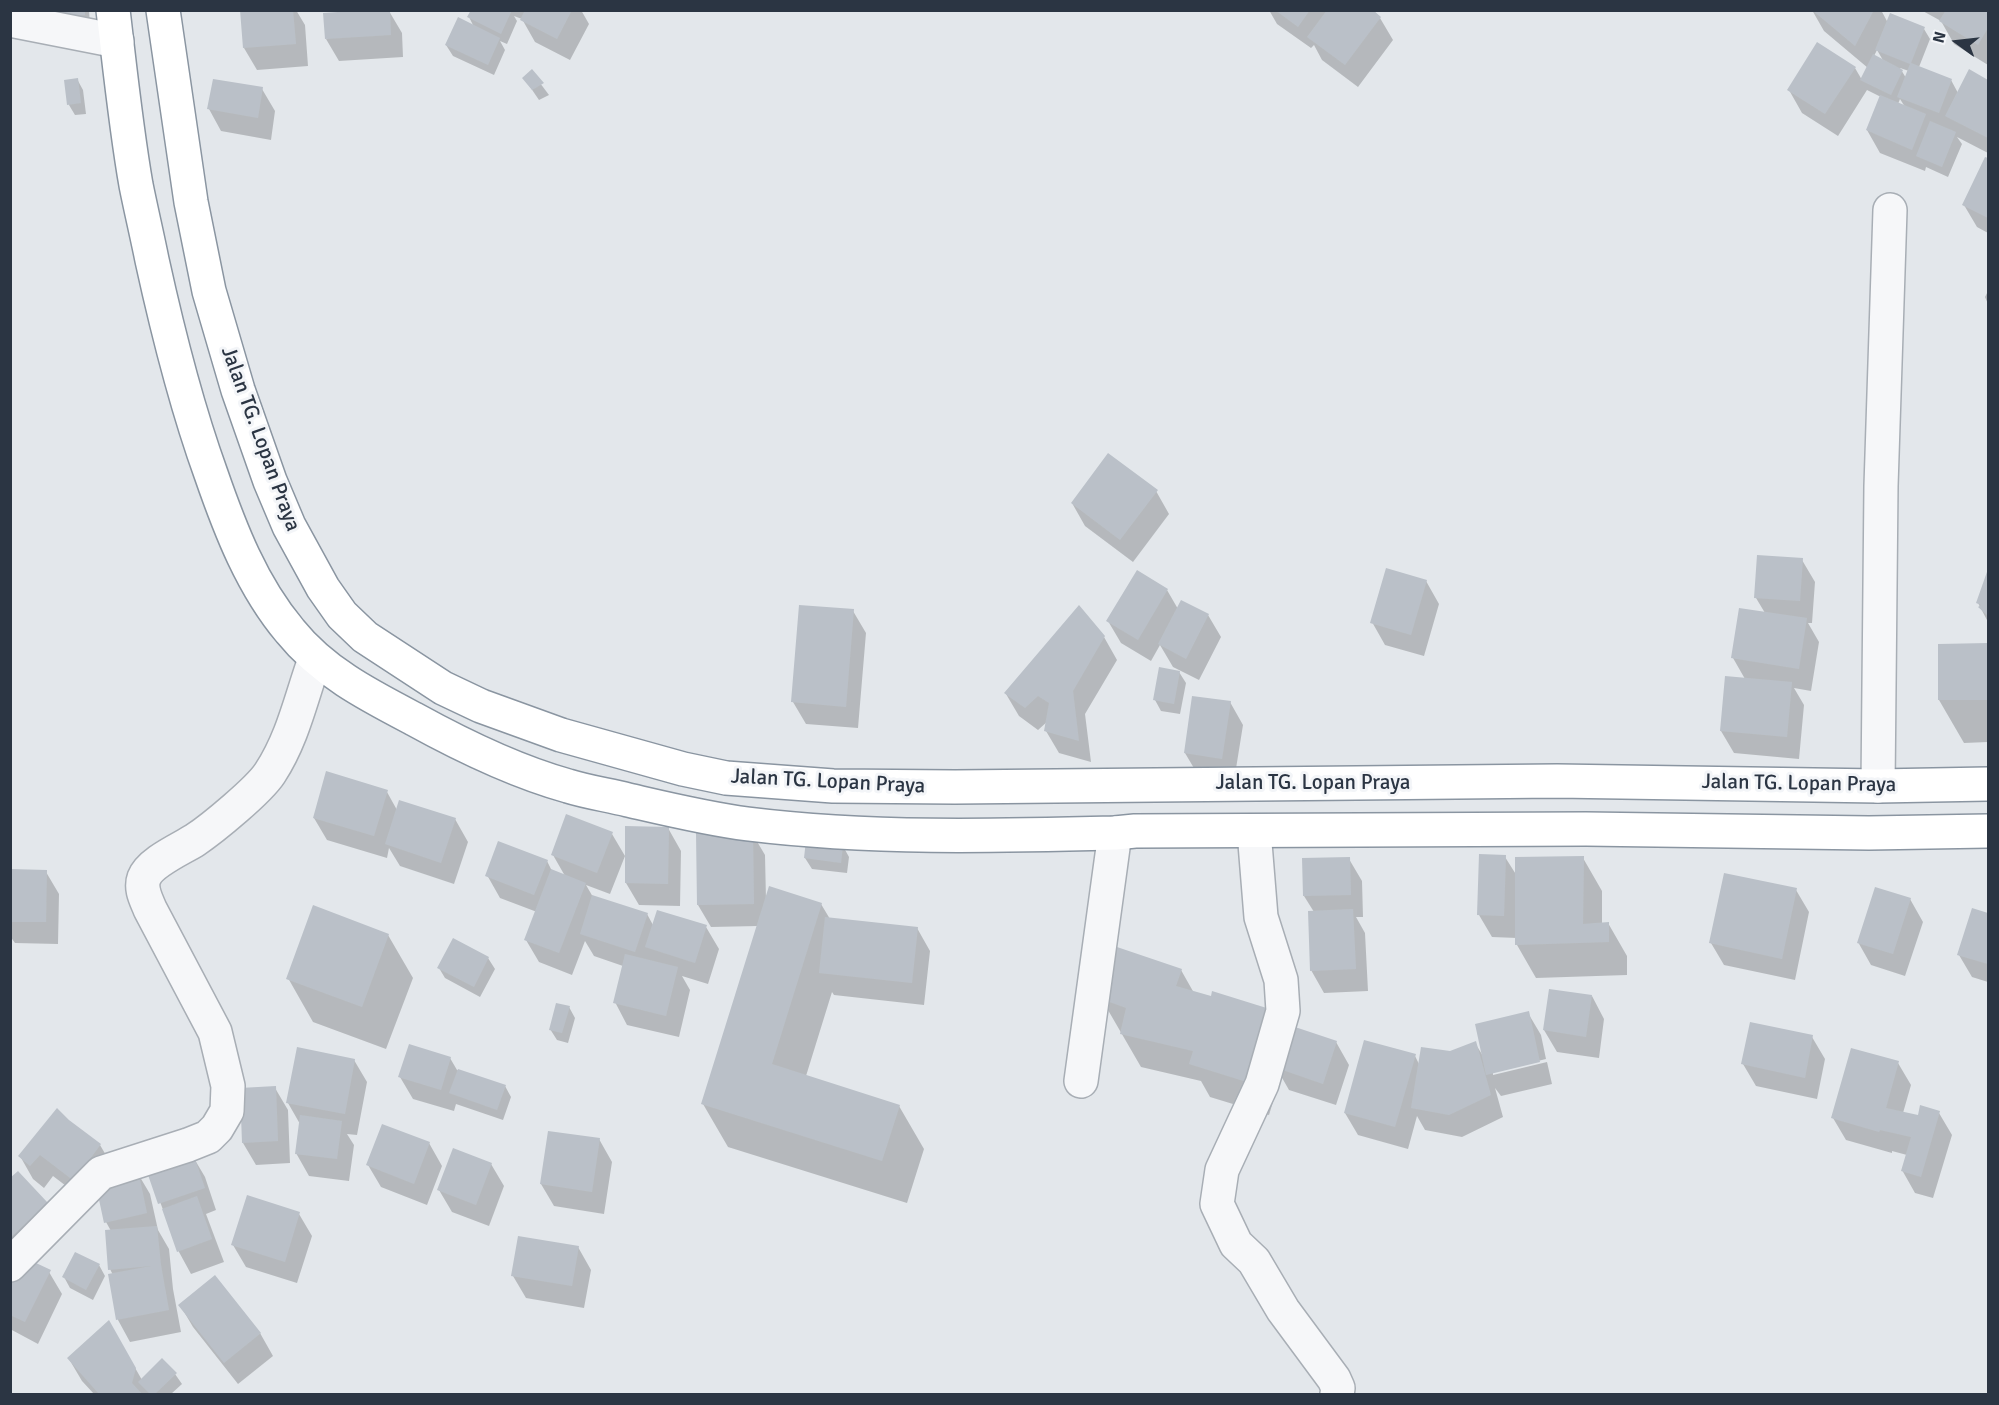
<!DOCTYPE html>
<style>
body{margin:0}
#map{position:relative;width:1999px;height:1405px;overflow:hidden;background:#e3e7eb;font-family:Signika,sans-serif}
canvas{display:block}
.frame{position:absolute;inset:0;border:12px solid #2b3543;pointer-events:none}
.north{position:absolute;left:1927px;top:12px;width:60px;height:60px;-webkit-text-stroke:4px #f3f5f8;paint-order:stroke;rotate:285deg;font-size:16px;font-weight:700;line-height:24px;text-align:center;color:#2b3543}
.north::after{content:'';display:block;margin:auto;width:21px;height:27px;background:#2b3543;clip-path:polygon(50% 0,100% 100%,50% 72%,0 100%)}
</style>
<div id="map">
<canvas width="1999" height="1405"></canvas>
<div class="frame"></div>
<div class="north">N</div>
</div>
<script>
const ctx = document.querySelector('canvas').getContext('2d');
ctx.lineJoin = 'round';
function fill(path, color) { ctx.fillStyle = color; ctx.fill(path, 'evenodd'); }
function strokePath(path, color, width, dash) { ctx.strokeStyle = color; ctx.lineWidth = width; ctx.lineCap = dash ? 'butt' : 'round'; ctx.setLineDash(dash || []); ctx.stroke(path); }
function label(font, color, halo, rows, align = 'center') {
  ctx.font = font + ' Signika,sans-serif'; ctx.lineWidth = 6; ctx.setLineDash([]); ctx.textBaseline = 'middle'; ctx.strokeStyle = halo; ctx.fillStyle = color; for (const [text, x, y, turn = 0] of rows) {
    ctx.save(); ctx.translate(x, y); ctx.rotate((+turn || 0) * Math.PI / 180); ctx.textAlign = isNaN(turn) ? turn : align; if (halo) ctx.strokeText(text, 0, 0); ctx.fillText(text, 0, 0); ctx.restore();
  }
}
fill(new Path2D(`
 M59,10H89L90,26Z
 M241,10H296L305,25L308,66L257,70L244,48Z
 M472,10H581L589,24L570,60L535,42L522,19L514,16L517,21L507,44L500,41L505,50L494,75L453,56L446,45L474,27L469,17Z
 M1269,10H1370L1380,18L1393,40L1358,87L1322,60L1314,45L1311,48L1277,24Z
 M1812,10H1881L1888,23L1924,29L1930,39L1919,67L1951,80L1958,93L1969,71L1988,81V153L1957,137L1962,144L1948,177L1926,167L1925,171L1880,153L1867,130L1881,97L1867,90L1838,136L1802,113L1789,90L1855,68L1862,80L1868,68L1824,31ZM1877,50L1884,62L1874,56ZM1900,68L1909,71L1906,78ZM1900,99L1905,107L1898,104Z
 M1921,10H1988V65L1954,44L1941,21Z
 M389,11L402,33L403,57L339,61L326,39Z
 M531,71L549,95L539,100L524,78Z
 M77,79L83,90L86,114L75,115L69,105Z
 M262,89L275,111L271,140L221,131L209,109Z
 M1986,159L1988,160V233L1977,227L1964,205Z
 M1988,291V304L1985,297Z
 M1156,491L1169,514L1133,562L1085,526L1072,503Z
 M1802,560L1815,582L1812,623H1808L1819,642L1811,691L1794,688L1804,705L1799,759L1734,753L1721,731L1745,679L1733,658L1765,613L1756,598Z
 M1988,573V622L1978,603Z
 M1426,581L1439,604L1424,656L1385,645L1372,622Z
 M1167,590L1178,609L1208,615L1221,637L1199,680L1173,667L1160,645L1151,661L1121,643L1108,621Z
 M853,611L866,633L858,728L806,724L793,702Z
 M1104,637L1117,660L1085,714L1091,762L1059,753L1046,731L1048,721L1038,730L1019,716L1006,694Z
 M1939,645H1988V742L1964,743L1939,700Z
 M1179,672L1186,683L1180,714L1161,711L1155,700Z
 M1230,702L1243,725L1234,781L1198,775L1185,753Z
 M387,792L397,810L455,819L468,842L454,884L400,866L389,848L387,858L327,840L314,818Z
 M668,828L681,851L680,906L639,905L626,883Z
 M752,833L765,855L766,900L821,904L830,919L917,928L930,951L924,1005L834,995L832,992L806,1076L899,1106L924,1149L907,1203L728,1147L703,1104L758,926L711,927L698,905Z
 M612,834L625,856L610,894L586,885L593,897L647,914L653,925L706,927L719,949L708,984L682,976L690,990L679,1037L627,1025L615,1002L623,966L594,956L585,941L572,975L539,962L526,940L537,912L500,898L487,875L547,861L552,871L565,876L553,855Z
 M843,846L849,857L847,873L812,869L805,858Z
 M1505,857L1517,876L1583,858L1602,891V924L1608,923L1627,956V975L1536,978L1517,945V938L1492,937L1479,915Z
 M1349,859L1362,881L1363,917H1356L1365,933L1368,991L1324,993L1311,970L1314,912L1304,896Z
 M10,871L46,872L59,894L58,944L15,943L10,936Z
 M1796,890L1809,912L1795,980L1724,965L1711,943Z
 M1910,899L1923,922L1905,976L1871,965L1858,942Z
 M1973,910L1988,915V982L1972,977L1959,955Z
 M388,935L413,978L386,1049L313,1022L288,978Z
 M488,958L495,969L480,997L445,978L439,968Z
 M1181,970L1194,993L1287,1036L1336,1042L1349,1065L1336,1105L1289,1090L1281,1076L1269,1115L1210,1097L1201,1081L1141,1067L1101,998Z
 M1592,996L1604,1019L1599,1058L1557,1052L1544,1030Z
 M569,1007L575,1018L568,1043L557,1040L550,1029Z
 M1528,1013L1541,1035L1546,1059L1493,1072V1075L1547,1062L1552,1084L1501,1096L1495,1088L1503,1117L1462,1137L1425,1130L1417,1116L1408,1149L1358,1135L1345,1113L1415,1056L1419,1064L1475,1043L1483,1056Z
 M1812,1037L1825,1059L1817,1099L1756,1086L1743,1064Z
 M450,1058L457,1070L505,1086L511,1097L503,1120L456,1104L454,1111L413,1099L400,1077Z
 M354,1060L367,1082L357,1135L347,1134L354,1145L349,1181L309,1176L296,1153L300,1124L288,1103Z
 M1898,1063L1911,1085L1903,1113L1919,1117L1939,1113L1952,1135L1933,1198L1915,1193L1902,1170L1907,1155L1892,1151V1153L1846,1140L1833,1118Z
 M275,1088L288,1110L290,1163L256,1165L243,1143Z
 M68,1121L100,1145L113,1167L137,1172L150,1194L158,1230L169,1249L173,1289L181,1332L130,1342L118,1320L113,1275L110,1269L111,1231L106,1222L98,1188L87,1202L53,1176L44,1188L33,1179L20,1156Z
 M599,1139L612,1162L604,1214L554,1206L541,1184Z
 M429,1143L442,1166L427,1205L381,1187L368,1165Z
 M192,1155L205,1177L216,1210L206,1214L224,1262L191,1274L179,1252L148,1170Z
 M491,1164L504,1186L489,1226L452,1212L439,1190Z
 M10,1180L47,1203L60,1226L24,1259L49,1272L62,1294L38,1344L10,1329Z
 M299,1214L312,1236L297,1283L246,1267L233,1245Z
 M578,1247L591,1270L584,1308L526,1298L513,1276Z
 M99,1265L105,1276L93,1300L70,1288L64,1277Z
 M180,1305L260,1333L273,1356L238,1384L193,1327Z
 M109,1322L142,1380L175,1374L182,1384L171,1394H94L82,1381L69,1359Z`), '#0003');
fill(new Path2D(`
 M58,10H85V15L59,17Z
 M240,10H293L296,44L243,48Z
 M367,10H390L391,35L325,39L323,13Z
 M471,10H512L501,34L467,17Z
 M525,10H572L557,39L520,20Z
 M1275,10H1310L1298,27Z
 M1327,10H1373L1381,17L1345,65L1307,37Z
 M1812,10H1874L1855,46Z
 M1946,10H1988V28L1978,45L1939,21Z
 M1890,13L1925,27L1911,63L1952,79L1939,113L1897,97L1910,64L1875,50Z
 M458,17L500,38L488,65L445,45Z
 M1817,42L1856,67L1825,114L1787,90Z
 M1873,54L1903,70L1891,95L1860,80Z
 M532,69L544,83L532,90L522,78Z
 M1969,69L1988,80V138L1945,116Z
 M78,78L81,103L67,105L64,80Z
 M213,79L263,87L258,118L207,109Z
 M1880,95L1926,114L1912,150L1866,130Z
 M1930,121L1956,132L1942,167L1916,156Z
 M1985,157L1988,158V218L1962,205Z
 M1108,453L1158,490L1120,540L1071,503Z
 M1757,555L1803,558L1800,601L1754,598Z
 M1386,568L1427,580L1411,635L1370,623Z
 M1988,569V616L1978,607L1981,605L1976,603Z
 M1137,570L1168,589L1138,640L1106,621Z
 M1181,600L1209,614L1186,659L1158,644Z
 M799,605L854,609L846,707L791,702Z
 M1079,605L1105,636L1073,691L1079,741L1044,731L1049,703L1038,696L1025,708L1004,693Z
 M1739,608L1807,618L1799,669L1731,658Z
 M1988,643V700H1938V644Z
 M1159,667L1180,671L1174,704L1153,700Z
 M1725,676L1792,682L1787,737L1720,731Z
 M1192,696L1231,701L1222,759L1184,753Z
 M326,771L388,790L374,836L313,818Z
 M399,800L456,818L441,863L385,844Z
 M566,814L613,832L597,873L551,855Z
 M625,826L669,827L668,884L625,883Z
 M753,832L754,904L697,905L696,833Z
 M806,840L843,845L841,863L804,858Z
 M498,841L548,860L534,895L485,876Z
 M1479,854L1506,855L1504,916L1477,915Z
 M1584,856L1583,924L1609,922V942L1515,945V857Z
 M1350,857L1351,895L1303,896L1302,858Z
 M10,869L47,870L46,922H10Z
 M551,869L586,883L559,953L524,940Z
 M1724,873L1797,888L1782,959L1709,943Z
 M769,886L822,903L772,1064L900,1105L882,1161L701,1104Z
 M1875,887L1911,898L1893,954L1857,943Z
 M592,895L648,913L635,952L580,934Z
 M313,905L389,934L362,1007L286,979Z
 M1972,908L1988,913V964L1957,955Z
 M1353,909L1356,969L1310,971L1308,911Z
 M657,910L707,925L695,963L645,947Z
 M825,917L918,927L912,983L819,973Z
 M453,938L489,957L474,987L437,968Z
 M1117,947L1182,969L1176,986L1211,996L1212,991L1273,1010L1250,1083L1189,1064L1193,1051L1120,1034L1126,1008L1099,998Z
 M625,954L678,967L666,1016L613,1003Z
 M1549,989L1592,995L1586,1037L1543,1030Z
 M556,1003L570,1006L562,1033L549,1030Z
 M1529,1011L1540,1062L1486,1075L1475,1024Z
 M1750,1022L1813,1035L1805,1078L1741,1064Z
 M1289,1025L1337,1041L1323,1084L1274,1067Z
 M1364,1040L1416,1054L1395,1127L1344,1113Z
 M1476,1041L1491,1095L1449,1115L1411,1108L1421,1047L1450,1051Z
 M409,1044L451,1057L441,1090L398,1077Z
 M297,1047L355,1059L345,1114L286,1103Z
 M1851,1048L1899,1061L1886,1108L1918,1115L1920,1105L1940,1111L1921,1177L1901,1171L1911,1137L1880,1130L1879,1132L1831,1118Z
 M458,1069L506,1085L497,1110L449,1093Z
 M276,1086L278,1141L242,1143L240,1088Z
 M57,1108L69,1120L101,1144L74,1181L40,1155L30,1166L18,1156Z
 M300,1115L342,1121L337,1159L295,1154Z
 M382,1124L430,1142L414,1184L366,1165Z
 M548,1131L600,1138L592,1192L540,1184Z
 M453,1148L492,1163L476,1205L437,1190Z
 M193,1153L205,1188L158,1204L146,1169Z
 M138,1170L147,1213L104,1223L95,1181Z
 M18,1171L48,1203L10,1238V1178Z
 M247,1195L300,1212L285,1262L231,1245Z
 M197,1196L212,1239L177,1252L162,1209Z
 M157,1226L161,1265L169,1310L116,1320L108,1274L151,1266L108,1270L105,1230Z
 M518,1236L579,1246L572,1286L511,1276Z
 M75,1252L100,1264L86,1290L62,1277Z
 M21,1256L51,1270L25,1322L10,1315V1278Z
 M215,1275L261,1333L224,1363L178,1305Z
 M109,1320L136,1368L132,1383L142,1394H99L67,1358Z
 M162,1358L177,1373L155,1394H150L138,1382Z`), '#bac0c8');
const minor = new Path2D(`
 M10,20L117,41
 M1878,786L1881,486L1890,210
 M1254,831L1261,917L1281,980L1283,1011L1262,1084L1222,1170L1217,1204L1236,1244L1254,1261L1283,1310L1334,1379L1338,1388L1337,1394
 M1081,1081L1115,833
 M10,1265L101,1173L188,1145L208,1137L217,1128L227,1111L228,1086L215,1032L150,909C146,899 140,889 144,878C150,862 181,849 195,840C213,828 259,790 270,773C293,738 301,698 315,659`);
const highway = new Path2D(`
 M113,10C120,69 126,128 136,185C141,210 147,235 152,260C168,333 186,405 211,474C230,529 252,586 290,631C323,672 368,695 414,719C463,746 514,771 568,786C587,792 608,795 628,800C667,809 708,819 748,824C870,839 993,836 1115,833L1135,831L1586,829L1869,833L1988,831
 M163,10L191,202L209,291L238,390L270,481L289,526L323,588L342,615L365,637L443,688L481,706L561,735L683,769L726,778L833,786L955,787L1557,781L1878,786L1988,784`);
strokePath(minor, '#a8aeb5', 36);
strokePath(highway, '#8a95a1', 36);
strokePath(minor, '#f6f7f9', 33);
strokePath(highway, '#fff', 33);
label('21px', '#2b3543', '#f3f5f8', [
 ["Jalan TG. Lopan Praya",260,439,70],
 ["Jalan TG. Lopan Praya",828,782,3],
 ["Jalan TG. Lopan Praya",1313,783],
 ["Jalan TG. Lopan Praya",1799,784,1]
]);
</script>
